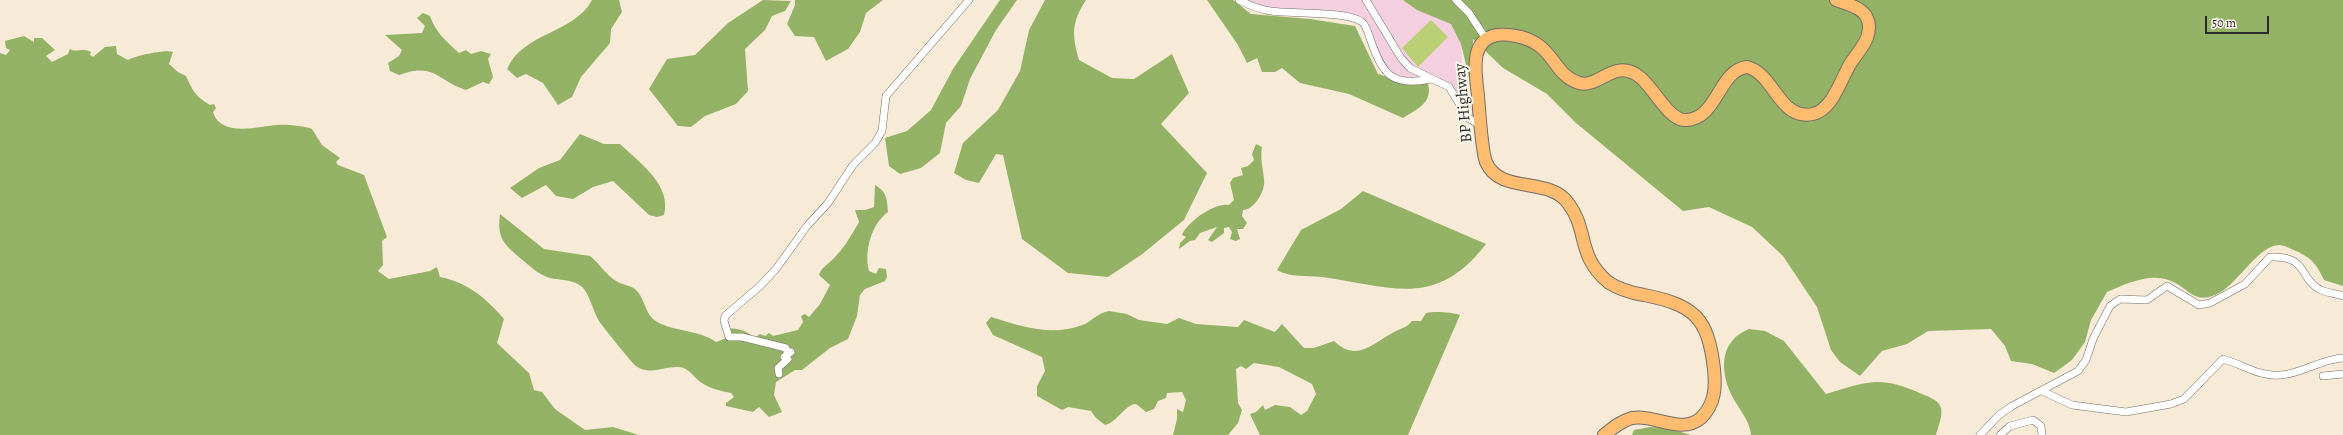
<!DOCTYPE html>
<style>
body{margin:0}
#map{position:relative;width:2343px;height:435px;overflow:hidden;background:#f7ebd7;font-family:Alegreya,serif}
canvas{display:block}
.scale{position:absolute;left:2205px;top:16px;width:64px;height:18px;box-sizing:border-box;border:2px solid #2b2b2b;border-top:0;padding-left:5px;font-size:12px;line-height:14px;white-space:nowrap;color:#2b2b2b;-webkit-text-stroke:3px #fbf7ec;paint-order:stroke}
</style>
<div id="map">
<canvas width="2343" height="435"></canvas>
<div class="scale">50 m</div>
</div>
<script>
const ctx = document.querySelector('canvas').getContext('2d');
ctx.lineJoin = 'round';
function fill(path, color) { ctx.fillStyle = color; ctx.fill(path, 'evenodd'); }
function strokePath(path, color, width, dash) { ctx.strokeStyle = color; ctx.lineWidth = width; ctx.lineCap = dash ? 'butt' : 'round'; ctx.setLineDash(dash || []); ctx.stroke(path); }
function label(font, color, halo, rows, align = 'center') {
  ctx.font = font + ' Alegreya,serif'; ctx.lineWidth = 4; ctx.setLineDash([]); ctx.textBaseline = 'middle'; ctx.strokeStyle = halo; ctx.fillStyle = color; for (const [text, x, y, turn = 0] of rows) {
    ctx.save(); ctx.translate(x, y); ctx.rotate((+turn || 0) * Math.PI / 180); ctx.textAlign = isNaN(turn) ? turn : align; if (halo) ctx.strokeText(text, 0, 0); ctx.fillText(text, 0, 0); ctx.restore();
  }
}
fill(new Path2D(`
 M1240,0H1455L1460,15L1464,111L1440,83L1411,80L1386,72L1368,37L1355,19L1265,10Z`), '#f3cfe0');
fill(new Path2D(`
 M1431,20L1448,37L1418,67L1402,48Z`), '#bbd074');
fill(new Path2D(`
 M592,0H619L622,12L611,29L610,43L581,77L572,97L558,105L543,83L526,74L517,78L507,69C523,32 574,34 592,0Z
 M763,0L791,1L785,11L772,16L765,30L745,49L748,91L736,104L705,116L691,127L678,126L649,89L667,59L695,55L728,23Z
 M795,0H883L866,13L860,32L848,49L826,61L814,37L795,36L787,24L795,5Z
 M1000,0H1017L996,30L970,79L961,106L946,123L940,153L921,168L900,174L889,166L885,138L907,131L931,110L953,69Z
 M1045,0H1086C1071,23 1072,35 1079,60L1112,78L1134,79L1172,54L1189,93L1161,124L1207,173L1184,220L1141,255L1108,277L1068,273L1022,239L1003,155L996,154L979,183L966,180L954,173L963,143L998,110L1020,71L1029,30Z
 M1207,0H1233L1251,14L1310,19L1355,26L1378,74L1410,84H1428C1433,103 1417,109 1403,118L1349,94L1300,83L1282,68L1275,72H1262L1257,58L1247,63L1238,45Z
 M1403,0H2343V286L2324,280C2317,265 2312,258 2296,251C2291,249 2284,245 2279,245C2255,246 2235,292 2209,297C2193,301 2185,286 2171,281C2150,272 2126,284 2107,292L2091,320L2085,342L2072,360L2054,373L2032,364L2011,361L2005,346L1991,329L1928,331L1907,344L1882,351L1860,376L1840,362L1831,350L1817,307L1783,256L1752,227L1709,207L1683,211L1576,123L1547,94L1503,68L1473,39L1472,89L1461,44L1451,24L1417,10Z
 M423,13L430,16C436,33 446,41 459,53L466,50L471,54L481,51L491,54L488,59L493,77L489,84L483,82L466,90C436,80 435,62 399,75L390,71L388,63L399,56L402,50L385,35L422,33L425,26L417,18Z
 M24,36L34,42V38H42L55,50L46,56L52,62L68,54L70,49C77,53 83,47 91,52L90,55L93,57L105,47L116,46L117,54L128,60C134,56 166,49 173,52L169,64L178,72L186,76C193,91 195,96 210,105L214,104L216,108L213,112C221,138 259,126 278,125C285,124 305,126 312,129L322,145L340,158L336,162L338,165L364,175L387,237L382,241L383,265L378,271L389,279L430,271L437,267L440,277C467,282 486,298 504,319L497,343L529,373L534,390L542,392L555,409L585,430L613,427L639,435H0V53L6,55L10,50L6,48L5,41Z
 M580,134L604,144H620C639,162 672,185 664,215L657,217L649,215L613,181L593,187L573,199L556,196L546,185L522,198L510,188L539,168L560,160Z
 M1256,144L1262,147C1260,159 1263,168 1264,179C1266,191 1254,210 1243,210L1242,216L1247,223L1243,229H1237L1240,239L1236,241L1230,239L1232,232L1229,227L1224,228V233L1212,242L1208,240L1217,227L1200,233L1195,240L1190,241L1179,249L1180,243L1186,237L1182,235C1187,222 1215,202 1229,205L1234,200L1230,183L1233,178L1243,175L1241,168L1248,166L1254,160L1252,154Z
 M875,185C887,192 887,199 888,212C871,224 864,252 869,271L876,274L879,268L886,269L887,277L885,281L865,289L860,295L857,316L848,339L830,348L802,370H795L776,382L774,395L782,412L769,417L759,407L753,412L726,406V403L734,397L731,393C722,391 710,389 702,383C694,378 689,367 678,367C664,366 650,376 636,366C631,362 603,327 599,321C593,311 591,299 584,289C575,278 558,281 547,277C535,272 529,265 520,258C503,243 497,238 500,214L544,249L590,256C600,264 605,274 616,281C622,285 631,285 636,290C644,297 645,312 653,319C669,332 699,329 716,342L729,337L727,329C736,327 748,331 754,338L760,334L765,336L769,333L773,336L798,330L803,322L801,316L805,314L809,317L820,304L830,285L819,275C821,268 827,265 831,261C843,250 851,236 859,222L855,210H865L874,207Z
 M1363,191L1486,244C1436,309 1392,287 1322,277C1306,275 1291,278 1277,270L1301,230L1341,209Z
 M1109,311L1127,314L1139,320L1167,324L1179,318L1196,324L1238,327L1244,320L1275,332L1282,324L1304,348H1314L1334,341C1357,363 1373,343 1394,332C1401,328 1407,328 1412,321H1421L1426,313C1434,311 1452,312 1460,315L1408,435H1260L1250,414L1256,412L1263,405L1265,410L1275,405L1290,407L1301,415L1307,411L1316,394L1312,384L1279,367L1254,363L1246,369L1241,366L1236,369L1238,403L1242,410L1238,423L1228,435H1173L1177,419V409L1183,412L1186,400L1182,392L1167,393L1166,398L1158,401L1154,409L1146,412L1136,404C1124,405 1118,422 1105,425L1096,418L1091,411L1068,407L1062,410L1037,396V386L1045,371L1042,357L993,335L986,323L991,317C1021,326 1051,337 1082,325C1092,322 1095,314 1109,311Z
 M1749,329L1765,331L1784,341L1826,394C1868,381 1880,375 1922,394C1929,397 1939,400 1941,408C1943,416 1938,427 1936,435H1751C1750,420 1737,407 1731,394C1719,368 1721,340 1749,329Z
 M1650,427L1667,428L1691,435H1632L1634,430Z`), '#94b266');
const minor = new Path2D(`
 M1239,0C1249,5 1260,10 1271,11C1291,14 1347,11 1362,22C1366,25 1369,35 1371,41C1383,75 1392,87 1431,79
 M1366,0L1401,58L1410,68L1449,87L1468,118L1482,126
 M1456,0L1469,13L1486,39
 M779,374L778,368L788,359L784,357L791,352H787L786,348L742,337H729L724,321L725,316L760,286L776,269L807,226L828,203L853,165L875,143L882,131L886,96L969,0
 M2323,376L2343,374
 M2042,391L2072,405L2126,412L2171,404L2184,399L2223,359C2242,364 2259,377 2280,375C2301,374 2321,359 2343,358
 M1980,435L1999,415L2012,406L2078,371L2086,360L2093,339L2110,306L2120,299L2147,300L2167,286L2199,305L2210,303L2245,284L2270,257C2309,256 2298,277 2319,289C2325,293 2336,293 2343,296
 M2000,435L2010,426L2033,420L2041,426L2042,435`);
const trunk = new Path2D(`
 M1604,435C1613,428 1621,421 1632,418C1655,414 1681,435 1701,418C1715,404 1716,388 1714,369C1708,317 1694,305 1644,295C1632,293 1618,289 1608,282C1576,255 1589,230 1568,203C1549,176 1500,195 1486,162C1482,152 1479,109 1478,96C1476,75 1468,40 1497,35C1503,34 1510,35 1516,36C1555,43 1552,75 1579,83C1599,89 1615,56 1641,78C1654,89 1669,120 1685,120C1718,120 1718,70 1747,67C1774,73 1779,121 1813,114C1834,109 1841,77 1852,61C1857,54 1863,47 1867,38C1869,32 1870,24 1867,18C1862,7 1846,4 1836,0`);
strokePath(minor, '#726e67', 8);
strokePath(trunk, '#726e67', 14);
strokePath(minor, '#fff', 7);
strokePath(trunk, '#fdbc70', 12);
label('16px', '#2b2b2b', '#fbf7ec', [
 ["BP Highway",1464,103,-95]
]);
</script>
